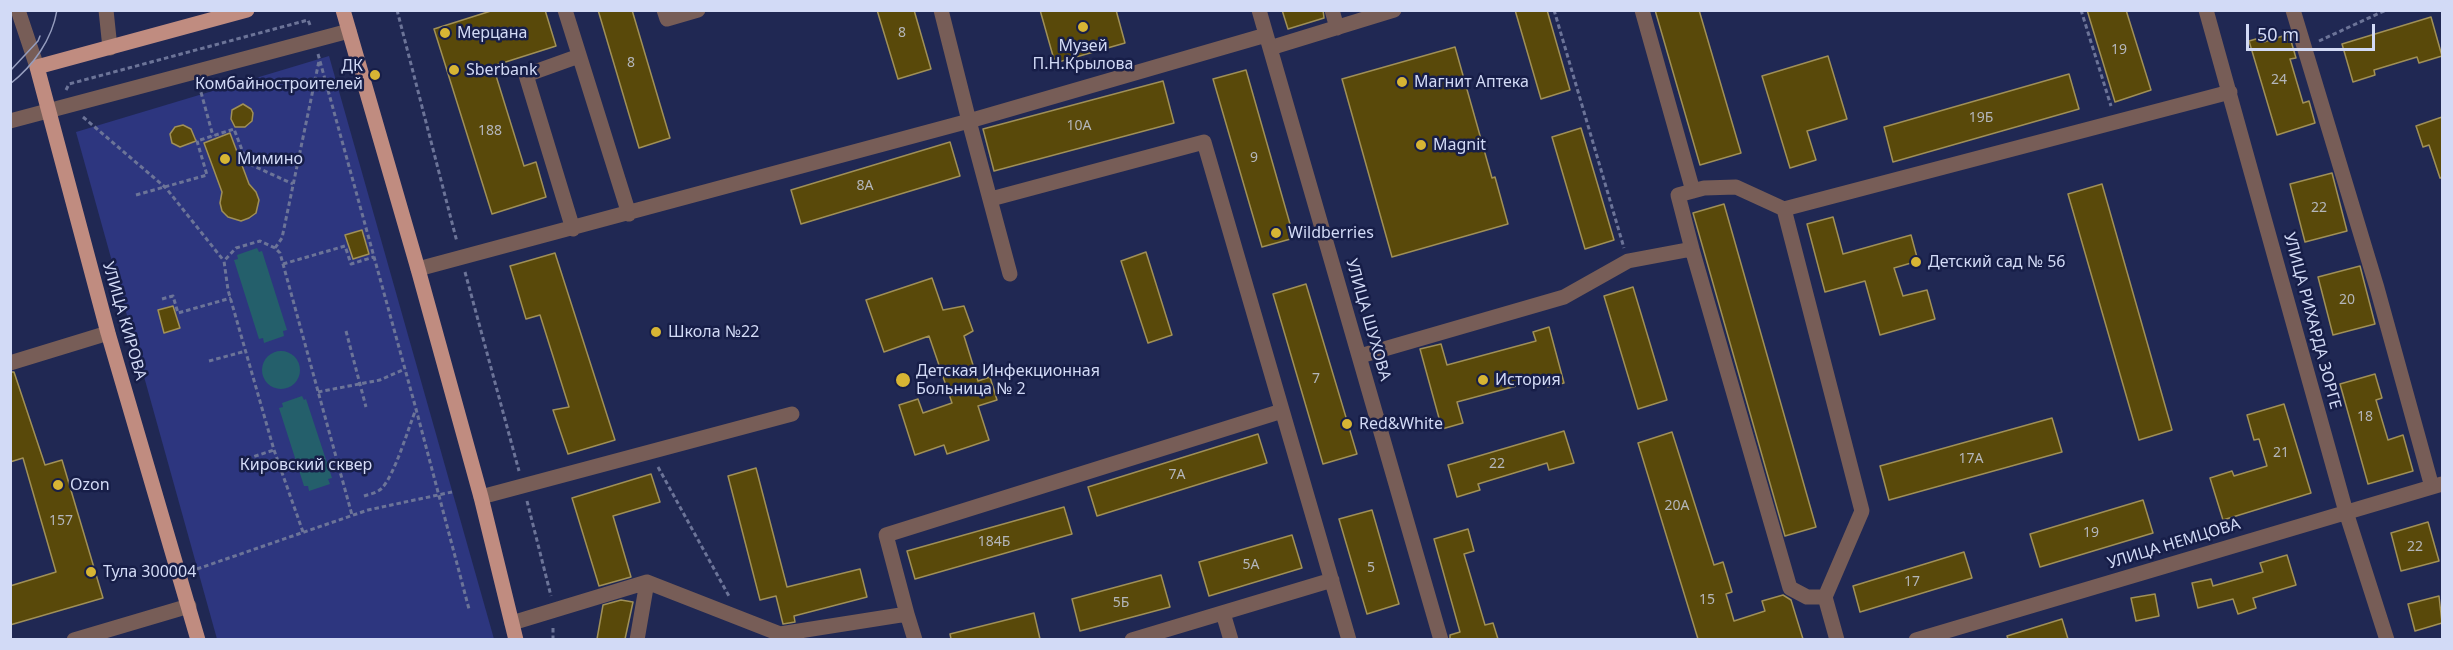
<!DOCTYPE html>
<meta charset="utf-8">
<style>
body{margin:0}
#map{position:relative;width:2453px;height:650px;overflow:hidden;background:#202853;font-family:"Noto Sans",sans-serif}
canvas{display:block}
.frame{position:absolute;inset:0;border:12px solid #d2daf6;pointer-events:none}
.scale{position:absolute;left:2246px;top:24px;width:129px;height:27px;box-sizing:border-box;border:3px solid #d2daf6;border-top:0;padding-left:8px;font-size:18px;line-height:21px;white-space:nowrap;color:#d2daf6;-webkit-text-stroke:4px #171e48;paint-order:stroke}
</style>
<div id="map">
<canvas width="2453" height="650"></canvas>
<div class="frame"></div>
<div class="scale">50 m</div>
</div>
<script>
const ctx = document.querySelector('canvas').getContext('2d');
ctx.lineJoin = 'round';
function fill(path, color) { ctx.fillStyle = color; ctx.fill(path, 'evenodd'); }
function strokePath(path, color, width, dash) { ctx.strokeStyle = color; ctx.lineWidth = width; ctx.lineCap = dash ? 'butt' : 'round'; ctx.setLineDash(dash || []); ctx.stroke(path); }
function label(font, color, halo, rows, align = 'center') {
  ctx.font = font + ' "Noto Sans",sans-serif'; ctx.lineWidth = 5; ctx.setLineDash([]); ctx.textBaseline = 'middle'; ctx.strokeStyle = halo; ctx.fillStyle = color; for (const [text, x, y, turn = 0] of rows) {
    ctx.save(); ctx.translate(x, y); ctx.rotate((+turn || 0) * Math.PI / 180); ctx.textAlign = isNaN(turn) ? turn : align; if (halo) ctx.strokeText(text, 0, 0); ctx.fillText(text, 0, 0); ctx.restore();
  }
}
fill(new Path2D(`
 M329,56L494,639H217L76,132Z`), '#2d367f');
fill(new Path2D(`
 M257,248L259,252L262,251L287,330L283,331L284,336L264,343L263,338L259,339L234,260L238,259L237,255Z
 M262 370a19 19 0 1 1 38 0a19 19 0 1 1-38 0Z
 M302,396L304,400L306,399L332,478L328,479L330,484L309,491L308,486H304L279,408L283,407L282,403Z`), '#245f6b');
const building = new Path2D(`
 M494,10H545L556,46L493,66L524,166L536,162L546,197L492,214L434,29Z
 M598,10H632L670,138L639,148Z
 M877,10H914L931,69L898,79Z
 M1040,10H1116L1125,43L1055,63Z
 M1282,10H1323L1324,18L1288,29Z
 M1515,10H1547L1570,90L1541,99Z
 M1655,10H1699L1741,153L1700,165Z
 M2087,10H2126L2151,90L2115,102Z
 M2431,17L2442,56L2419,63L2417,57L2374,70L2375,75L2353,82L2342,44Z
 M2289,34L2296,58L2290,59L2303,103L2309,101L2315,123L2277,135L2249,41L2263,37L2264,42Z
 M1455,47L1492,178L1495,177L1508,224L1392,257L1342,79Z
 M1828,56L1847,119L1807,131L1816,160L1790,168L1762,76Z
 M1246,70L1294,238L1262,247L1213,79Z
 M2069,74L2079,109L1893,162L1884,127Z
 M1163,81L1174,123L994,171L983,129Z
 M243,104L251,109L253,113L252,121L245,127H235L231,119L232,110Z
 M2442,117V178H2440L2429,145L2423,147L2416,126Z
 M183,125L191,129L196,141L180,147L172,143L170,134L175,127Z
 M1581,128L1614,240L1585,249L1552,137Z
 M230,133L249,184L256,192L259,200L256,213L249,218L241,221L228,217L222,211L220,203L222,192L204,143Z
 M950,142L960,176L801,224L791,190Z
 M2332,173L2347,231L2305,242L2290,184Z
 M2102,184L2172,430L2139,440L2068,194Z
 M1724,204L1816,527L1785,536L1693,213Z
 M1833,217L1843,254L1911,235L1918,261L1894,268L1903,296L1927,290L1935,319L1880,335L1865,281L1825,292L1807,224Z
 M362,230L369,254L353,259L345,235Z
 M1146,252L1172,335L1148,343L1121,261Z
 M555,253L615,440L568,454L553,410L569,407L540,315L526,319L510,266Z
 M2360,266L2375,324L2333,335L2318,277Z
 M932,278L943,310L964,306L973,331L964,336L978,381L990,377L997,400L978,406L989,440L947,454L944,445L915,455L899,405L918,399L923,413L952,403L929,336L884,352L866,300Z
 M1306,284L1357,454L1323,464L1273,294Z
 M1633,287L1667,400L1638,409L1604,296Z
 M173,306L180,328L164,333L158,310Z
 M1549,327L1564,383L1548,387L1546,378L1457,402L1463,423L1442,429L1420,349L1441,344L1447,365L1536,341L1533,332Z
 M10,372H14L45,465L62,460L103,598L10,625V586L56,572L23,458L10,462Z
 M2375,374L2382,398L2376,400L2388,440L2403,435L2413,471L2368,484L2340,384Z
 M2284,404L2311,493L2223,520L2210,478L2232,471L2234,476L2267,466L2259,439L2254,440L2247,415Z
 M2052,418L2062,452L1889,500L1880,466Z
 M1564,431L1574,463L1549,470L1547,463L1478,484L1480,490L1457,497L1448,465Z
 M1672,432L1714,565L1723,562L1732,592L1726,594L1734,621L1765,611L1762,601L1783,595L1791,600L1803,639H1698L1638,443Z
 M1258,434L1267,463L1097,516L1088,487Z
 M756,468L787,587L860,569L867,597L794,616L795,622L783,624L776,596L760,600L728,476Z
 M651,474L660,502L613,516L631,577L599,586L572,498Z
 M2143,500L2153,533L2040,567L2030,534Z
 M1064,507L1072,534L915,579L907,551Z
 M1372,510L1399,604L1367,614L1339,519Z
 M2428,522L2439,561L2401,571L2391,533Z
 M1468,529L1474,551L1464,554L1485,625L1493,623L1498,639H1450V635L1460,632L1434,539Z
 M1292,535L1302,568L1209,596L1199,562Z
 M1964,552L1972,578L1860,612L1853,586Z
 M2287,555L2296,585L2253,598L2256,608L2238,614L2233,599L2198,608L2192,583L2211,579L2213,586L2263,572L2260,563Z
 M1161,575L1170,607L1080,631L1072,599Z
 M2155,594L2159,616L2136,621L2131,598Z
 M2439,596L2442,623L2415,631L2408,604Z
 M621,600L633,602L625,639H597L603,605Z
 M1034,613L1040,639H951L950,634Z
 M2062,619L2068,639H2008L2007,636Z`);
fill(building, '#59490a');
strokePath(building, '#a09057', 1.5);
strokePath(new Path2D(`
 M397,10L457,242
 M1554,10L1624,248
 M2081,10L2111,106
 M2319,41L2386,10
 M318,54L416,409L469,609
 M199,85L213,136
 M66,90L69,84L308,20L310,25
 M83,117L166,188L224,261
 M136,195L207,175L197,141L234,129L247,163L293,184
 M275,248L282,238L319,61
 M283,264L345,246L351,264L374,257
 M465,272L519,471
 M162,299L173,296L178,313L231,298
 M346,331L366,407
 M209,361L246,351
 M318,392L380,380L405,369
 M240,461L274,450
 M658,467L730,598
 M364,496C370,494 377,493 382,488C395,474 408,429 416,409
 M527,501L551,596
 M303,532L274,450L228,290L224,261L236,248L260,241L275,248L280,253L352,515
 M197,569L368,510L452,492
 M553,640V626`), '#6c7498', 3, [4.5, 3]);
strokePath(new Path2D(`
 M18,10L37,67
 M106,10L110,48
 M565,10L629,214
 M664,10L667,19L698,10
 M1259,10L1441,640
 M1332,10L1337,28
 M1642,10L1693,191
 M2206,10L2346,512L2387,640
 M2293,10L2377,288L2432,487
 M1270,48L1394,10
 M10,121L349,31
 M991,199L1204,142L1349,640
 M1784,209L1862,511L1825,597
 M573,229L526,75L579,56
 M1692,249L1790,588L1807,597H1825L1837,640
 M418,269L969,121L941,10
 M1010,274L969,121L1266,35
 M1360,356L1564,297L1628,261L1692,249L1678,195L1704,188L1736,187L1784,209L2230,92
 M10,363L108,333
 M481,497L792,414
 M1223,613L1231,640
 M907,614L886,535L1282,411
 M512,623L647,582L780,634L907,614L915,640
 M74,640L189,606
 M637,640L647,582
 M1132,640L1332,580
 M1916,640L2442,484`), '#775d57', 15);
strokePath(new Path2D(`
 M343,10L418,269L481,497L516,640
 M198,640L108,333L37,67L247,10`), '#c08c80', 15);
strokePath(new Path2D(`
 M10,71L38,41L40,36
 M10,84C33,66 52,40 57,10`), '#959dbe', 1.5);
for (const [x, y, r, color] of [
 [1083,27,6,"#d7b534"],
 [445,33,6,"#d7b534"],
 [454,70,6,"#d7b534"],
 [375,75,6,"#d7b534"],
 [1402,82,6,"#d7b534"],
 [1421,145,6,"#d7b534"],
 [225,159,6,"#d7b534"],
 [1276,233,6,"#d7b534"],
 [1916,262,6,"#d7b534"],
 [656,332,6,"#d7b534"],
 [903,380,8,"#d7b534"],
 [1483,380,6,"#d7b534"],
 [1347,424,6,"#d7b534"],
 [58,485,6,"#d7b534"],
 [91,572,6,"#d7b534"]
]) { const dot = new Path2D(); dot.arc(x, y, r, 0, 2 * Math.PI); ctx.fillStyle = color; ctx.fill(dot); strokePath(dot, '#171e48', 2); }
label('14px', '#b4b6bb', null, [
 ["8",902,33],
 ["19",2119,50],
 ["8",631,63],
 ["24",2279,80],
 ["19Б",1981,118],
 ["10А",1079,126],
 ["188",490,131],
 ["9",1254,158],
 ["8А",865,186],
 ["22",2319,208],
 ["20",2347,300],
 ["7",1316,379],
 ["18",2365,417],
 ["21",2281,453],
 ["17А",1971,459],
 ["22",1497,464],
 ["7А",1177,475],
 ["20А",1677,506],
 ["157",61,521],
 ["19",2091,533],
 ["184Б",994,542],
 ["22",2415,547],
 ["5А",1251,565],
 ["5",1371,568],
 ["17",1912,582],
 ["15",1707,600],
 ["5Б",1121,603]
]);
label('16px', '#d2daf6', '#171e48', [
 ["Мерцана",457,33],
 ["Музей",1083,46,"center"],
 ["П.Н.Крылова",1083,64,"center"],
 ["ДК",363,66,"right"],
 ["Комбайностроителей",363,84,"right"],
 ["Sberbank",466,70],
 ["Магнит Аптека",1414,82],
 ["Magnit",1433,145],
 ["Мимино",237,159],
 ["Wildberries",1288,233],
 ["Детский сад № 56",1928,262],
 ["Школа №22",668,332],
 ["Детская Инфекционная",916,371],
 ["Больница № 2",916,389],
 ["История",1495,380],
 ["Red&White",1359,424],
 ["Ozon",70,485],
 ["Тула 300004",103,572]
], 'left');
label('16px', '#d2daf6', '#171e48', [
 ["УЛИЦА ШУХОВА",1368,320,74],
 ["УЛИЦА КИРОВА",124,321,74],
 ["УЛИЦА РИХАРДА ЗОРГЕ",2312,321,75],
 ["УЛИЦА НЕМЦОВА",2174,544,-17]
]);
label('16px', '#d5dcf7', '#171e48', [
 ["Кировский сквер",306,465]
]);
</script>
